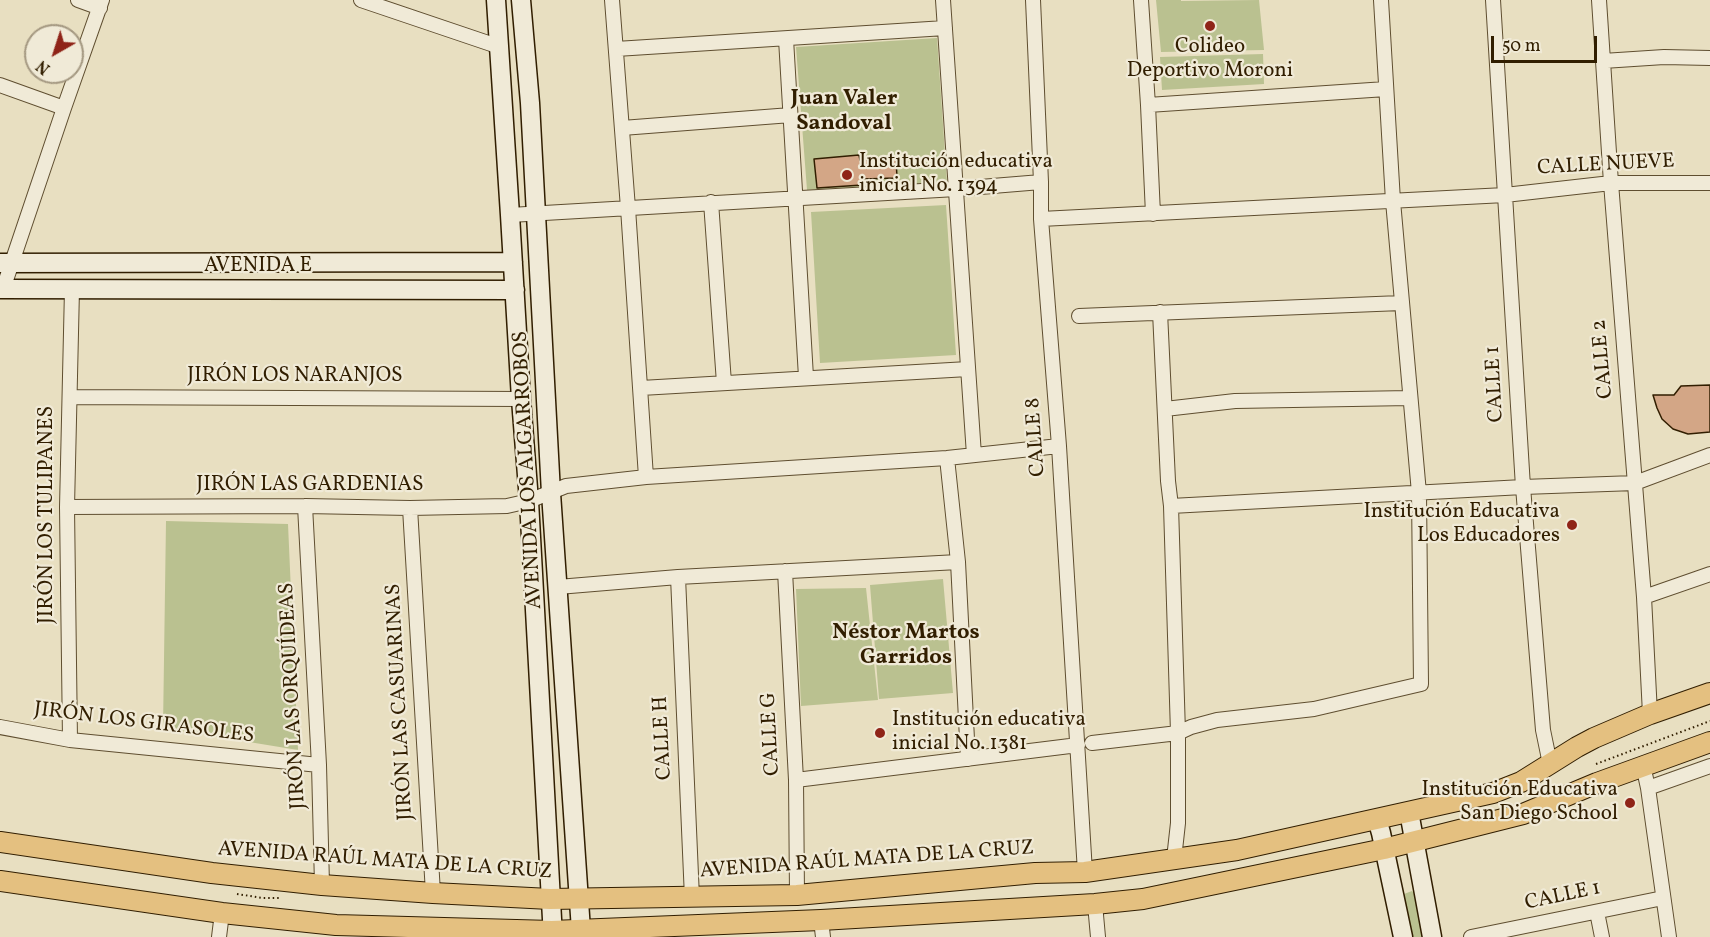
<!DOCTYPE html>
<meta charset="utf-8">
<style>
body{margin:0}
#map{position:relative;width:1710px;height:937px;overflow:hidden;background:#e8dfc1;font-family:Vollkorn,serif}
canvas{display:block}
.north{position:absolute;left:24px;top:24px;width:60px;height:60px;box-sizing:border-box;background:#f0ead7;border:2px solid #a49881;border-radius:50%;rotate:219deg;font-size:16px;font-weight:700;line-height:24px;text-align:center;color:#311e00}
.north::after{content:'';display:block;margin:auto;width:21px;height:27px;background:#8f2418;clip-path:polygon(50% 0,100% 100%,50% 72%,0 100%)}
.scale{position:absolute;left:1491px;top:36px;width:106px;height:27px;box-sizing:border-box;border:3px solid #311e00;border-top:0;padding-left:8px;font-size:18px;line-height:21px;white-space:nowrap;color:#311e00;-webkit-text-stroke:4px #f0ead7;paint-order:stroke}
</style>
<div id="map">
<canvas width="1710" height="937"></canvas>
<div class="north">N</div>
<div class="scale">50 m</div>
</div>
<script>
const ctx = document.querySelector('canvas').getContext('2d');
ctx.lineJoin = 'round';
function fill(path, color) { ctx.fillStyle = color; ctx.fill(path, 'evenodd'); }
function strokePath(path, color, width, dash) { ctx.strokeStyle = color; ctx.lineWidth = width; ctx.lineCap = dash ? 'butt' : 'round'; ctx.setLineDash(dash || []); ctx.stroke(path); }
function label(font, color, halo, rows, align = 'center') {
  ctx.font = font + ' Vollkorn,serif'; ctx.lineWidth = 4.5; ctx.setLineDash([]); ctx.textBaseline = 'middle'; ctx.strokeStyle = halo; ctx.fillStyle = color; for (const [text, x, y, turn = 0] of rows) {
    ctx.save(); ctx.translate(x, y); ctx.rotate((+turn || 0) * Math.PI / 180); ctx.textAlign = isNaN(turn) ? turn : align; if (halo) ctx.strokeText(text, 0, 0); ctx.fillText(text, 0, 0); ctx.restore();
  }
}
fill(new Path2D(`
 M1156,0H1181V1L1259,0L1264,50L1161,52Z
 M937,38L947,183L807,190L796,47Z
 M1263,54L1264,84L1162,90L1160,57Z
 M946,205L956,355L820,363L811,212Z
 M166,521L288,524L298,750L163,728Z
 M943,579L953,693L879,699L870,585Z
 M866,588L878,700L801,706L796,589Z
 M1412,891L1417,895L1425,937H1411L1404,894Z`), '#bac190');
const building = new Path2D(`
 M859,155L860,160L896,158L897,178L862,179V185L817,188L814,159Z
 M1710,385V432L1688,434L1673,429L1662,419L1657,408L1653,395H1674L1681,386Z`);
fill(building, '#d3a686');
strokePath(building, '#311e00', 1.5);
const street = new Path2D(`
 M78,0L100,8
 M361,0L500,47
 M612,0L628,208L646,477
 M943,0L974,455
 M1033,0L1041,182V219L1059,446L1085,872
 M1141,0L1148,105L1153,214
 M1493,0L1523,487L1543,730L1550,764
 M1599,0L1611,183L1644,597L1650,714
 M786,39L806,377
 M616,49L945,28
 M1603,61L1664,57L1710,58
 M0,85L64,108
 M1148,105L1386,89
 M622,128L791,115
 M711,202L724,383
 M510,215L956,189L1041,182
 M1041,219L1505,195L1611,183H1710
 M3,289L64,108L102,0
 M1160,312L1168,481L1171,506L1178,733V823L1174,859
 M1079,316L1401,303
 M641,388L968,369
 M70,397L521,399
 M1165,409L1235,401L1410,398
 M947,458L958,562L968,759
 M305,506L319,765L322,885
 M1171,506L1523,487L1635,483L1710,455
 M67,507L305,506L410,508L507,506L529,501L566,486L646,477L947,458L1059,446
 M410,508L433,893
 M785,571L796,780L797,895
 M678,577L692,898
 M558,587L678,577L958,562
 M1644,597L1710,574
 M0,727L70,740L319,765
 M70,740L67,507L72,289
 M1092,743L1178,733L1191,727L1217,720L1314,709L1421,684L1419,493L1393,201L1381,0
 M1643,765L1648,788L1669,937
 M796,780L1078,745
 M1648,788L1710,766
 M1095,904L1098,937
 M1597,912L1602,937
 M821,920L823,937
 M219,937L222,913
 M1471,937L1663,898`);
const secondary = new Path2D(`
 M496,0L510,215L521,399L529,501L553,937
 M521,0L530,103L551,493L581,930
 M0,263L513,262
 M0,289L515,290
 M1409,812L1432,937
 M1377,819L1381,833L1403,937`);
const primary = new Path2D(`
 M0,842L212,873L322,885L433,893L550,899L797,895L1035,873L1085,872L1237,850L1493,793L1521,782L1577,747L1594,738L1650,714L1710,693
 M0,881L222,913L336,925L552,931L821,920L1095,904L1143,899L1384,849L1523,814L1597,783L1710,742`);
strokePath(street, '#5f4e30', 16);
strokePath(secondary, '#311e00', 21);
strokePath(primary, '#311e00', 22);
strokePath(new Path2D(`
 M1596,764L1710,721
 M237,894L263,898H279`), '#311e00', 2, [1.5, 3]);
strokePath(street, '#f0ead7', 14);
strokePath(secondary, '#f0ead7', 18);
strokePath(primary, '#e4c080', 20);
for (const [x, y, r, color] of [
 [1210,26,6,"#8f2418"],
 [847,175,6,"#8f2418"],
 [1572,525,6,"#8f2418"],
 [880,733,6,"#8f2418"],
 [1630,803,6,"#8f2418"]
]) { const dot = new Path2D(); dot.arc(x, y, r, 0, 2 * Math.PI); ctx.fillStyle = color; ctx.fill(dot); strokePath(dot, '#f0ead7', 2); }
label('21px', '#311e00', '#f0ead7', [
 ["Colideo",1210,48,"center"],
 ["Deportivo Moroni",1210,72,"center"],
 ["Institución educativa",859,163],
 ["inicial No. 1394",859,187],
 ["Institución Educativa",1560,513,"right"],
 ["Los Educadores",1560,537,"right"],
 ["Institución educativa",892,721],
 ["inicial No. 1381",892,745],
 ["Institución Educativa",1618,791,"right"],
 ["San Diego School",1618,815,"right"]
], 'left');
label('21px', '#311e00', '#f0ead7', [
 ["CALLE NUEVE",1606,166,-3],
 ["AVENIDA E",258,267],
 ["CALLE 2",1604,359,-95],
 ["JIRÓN LOS NARANJOS",295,377],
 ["CALLE 1",1496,384,-93],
 ["CALLE 8",1037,437,-94],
 ["AVENIDA LOS ALGARROBOS",529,470,-93],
 ["JIRÓN LAS GARDENIAS",310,486],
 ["JIRÓN LOS TULIPANES",48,515,-90],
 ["JIRÓN LAS ORQUÍDEAS",294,696,-93],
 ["JIRÓN LAS CASUARINAS",401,702,-93],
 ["JIRÓN LOS GIRASOLES",144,724,7],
 ["CALLE G",772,734,-93],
 ["CALLE H",664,738,-93],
 ["AVENIDA RAÚL MATA DE LA CRUZ",867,861,-4],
 ["AVENIDA RAÚL MATA DE LA CRUZ",385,862,4],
 ["CALLE 1",1563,897,-12]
]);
label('bold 22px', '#311e00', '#f0ead7', [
 ["Juan Valer",844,100],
 ["Sandoval",844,125],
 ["Néstor Martos",906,634],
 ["Garridos",906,659]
]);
</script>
